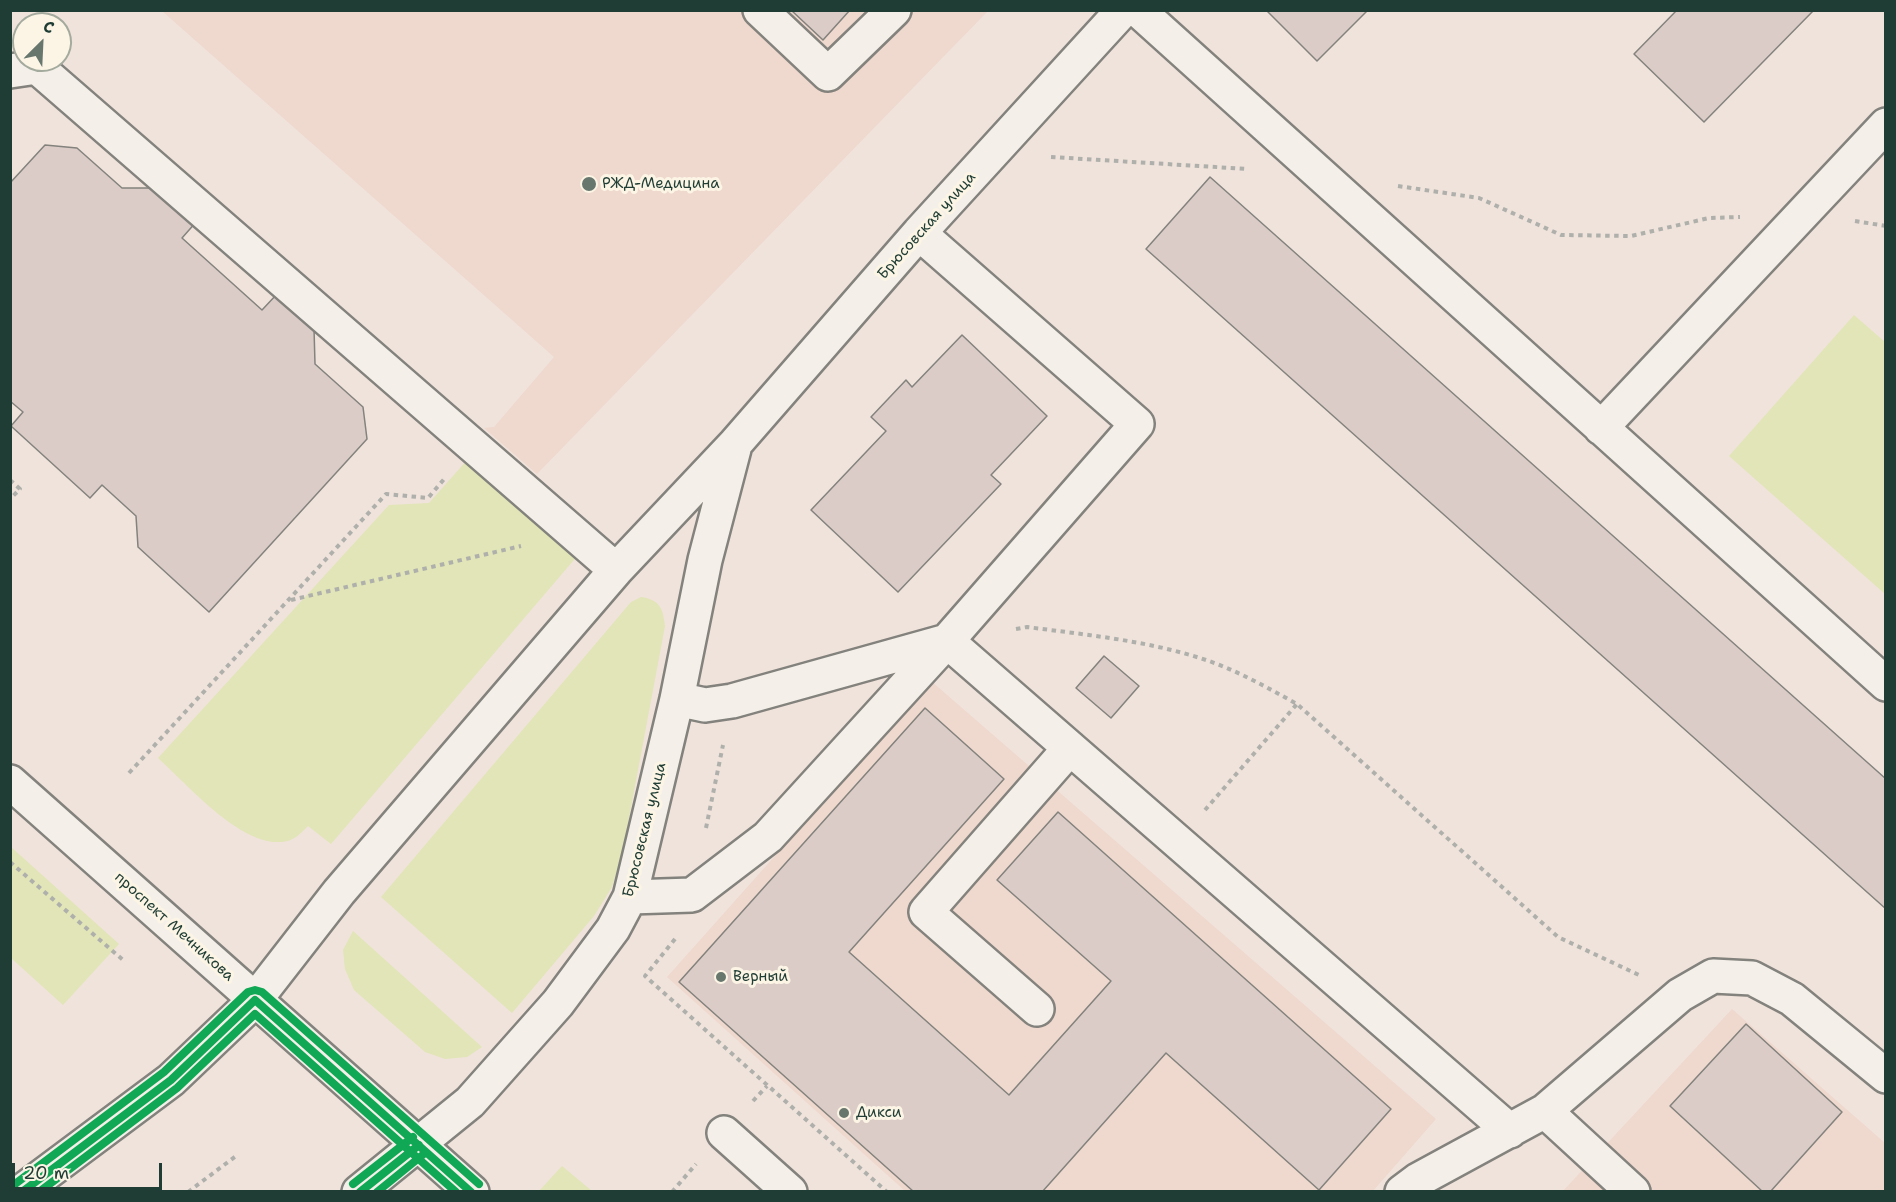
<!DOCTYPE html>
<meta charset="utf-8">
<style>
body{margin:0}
#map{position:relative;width:1896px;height:1202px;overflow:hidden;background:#f0e3db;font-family:"Shantell Sans",sans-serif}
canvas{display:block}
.frame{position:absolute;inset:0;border:12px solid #1f3d34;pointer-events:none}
.north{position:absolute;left:12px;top:12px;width:60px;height:60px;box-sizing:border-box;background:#fcf5e5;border:2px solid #a4ab9e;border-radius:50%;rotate:24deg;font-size:16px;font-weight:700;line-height:24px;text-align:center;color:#1f3d34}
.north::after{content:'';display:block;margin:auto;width:21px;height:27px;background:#68776e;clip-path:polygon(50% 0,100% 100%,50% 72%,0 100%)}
.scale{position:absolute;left:12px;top:1163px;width:150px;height:27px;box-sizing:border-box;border:3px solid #1f3d34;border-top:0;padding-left:8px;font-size:18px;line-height:21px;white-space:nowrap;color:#1f3d34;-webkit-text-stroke:4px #fcf5e5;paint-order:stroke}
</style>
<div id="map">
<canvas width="1896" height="1202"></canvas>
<div class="frame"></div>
<div class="north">С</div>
<div class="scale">20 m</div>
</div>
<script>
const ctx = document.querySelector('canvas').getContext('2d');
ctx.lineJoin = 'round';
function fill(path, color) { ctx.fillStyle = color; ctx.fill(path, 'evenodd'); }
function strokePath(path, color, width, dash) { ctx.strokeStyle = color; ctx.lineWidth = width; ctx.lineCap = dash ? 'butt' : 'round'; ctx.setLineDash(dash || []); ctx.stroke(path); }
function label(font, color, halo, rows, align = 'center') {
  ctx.font = font + ' "Shantell Sans",sans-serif'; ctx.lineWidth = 6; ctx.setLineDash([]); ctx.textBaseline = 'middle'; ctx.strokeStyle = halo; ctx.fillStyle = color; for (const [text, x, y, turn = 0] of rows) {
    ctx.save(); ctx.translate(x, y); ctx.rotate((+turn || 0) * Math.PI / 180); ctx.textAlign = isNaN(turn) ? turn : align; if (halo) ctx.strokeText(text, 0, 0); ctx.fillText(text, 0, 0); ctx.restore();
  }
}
fill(new Path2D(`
 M162,11H988L537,474L484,428L494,427L554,357Z
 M931,681L1436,1119L1373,1191H905L667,977Z
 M1732,1009L1885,1143V1191L1562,1192Z`), '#efd8cd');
fill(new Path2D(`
 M1854,315L1885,342V594L1729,456Z
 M468,459L579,554L331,844L308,826C301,833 293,842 281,842C239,845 187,784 158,758L389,505L429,503Z
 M641,597C660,600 663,608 665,626L623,850L612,887L594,916L512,1013L381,897L631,602Z
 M11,847L119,944L63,1005L11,958Z
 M353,931L482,1047L467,1057L445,1059L425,1052L354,990L345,969L343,950Z
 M562,1166L592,1191H539Z`), '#e1e5b7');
const building = new Path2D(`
 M791,10H850L823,40Z
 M1266,10H1368L1317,61Z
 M1677,10H1814L1704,122L1634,54Z
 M45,145L77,148L122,188H160L197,221L182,238L262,310L277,294L314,328L315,364L363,407L367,439L209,612L138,547L136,516L102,485L90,498L11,426L23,412L10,401V183Z
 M1210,177L1886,779V909L1146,249Z
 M962,335L1047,416L991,475L1001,484L898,592L811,510L886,431L871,417L906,380L912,387Z
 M1104,656L1139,686L1111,718L1076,688Z
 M925,708L1004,779L849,952L1009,1095L1111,981L997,880L1058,812L1391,1109L1319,1190L1166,1053L1042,1192H914L679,982Z
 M1746,1024L1842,1112L1770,1192H1763L1670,1106Z`);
fill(building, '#dbccc7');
strokePath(building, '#83827d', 1.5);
const minor = new Path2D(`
 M760,10L828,74L894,10
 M1138,10L1886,684
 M10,71L37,67L616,570
 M919,233L1137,424L947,641L1510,1131
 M1601,428L1886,125
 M10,782L472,1192
 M630,897L692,895L768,837L947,641L732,701L705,705L677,699
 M1037,1009L926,912L1070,748
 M1545,1111L1633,1192
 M724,1133L790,1192
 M21,1192L171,1080L255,1000L339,892L616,570L735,444L919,233L1123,10
 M359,1192L470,1102L558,1003L613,929L630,897L677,699L705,560L734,449
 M1402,1192L1418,1180L1545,1111L1680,995L1713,976L1752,978L1792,999L1886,1076`);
strokePath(minor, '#83827d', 38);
strokePath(new Path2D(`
 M1051,157L1248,169
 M1398,186L1479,198L1561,235L1631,236L1709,218L1740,217
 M1855,221L1886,226
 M10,480L20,489L10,499
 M291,600L521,546
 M1016,629L1027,627C1088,635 1151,641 1209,661C1240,672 1268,688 1297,704L1558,937L1639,975
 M129,773L386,494L428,498L445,478
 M1205,810L1297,704
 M706,828L723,745
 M10,862L123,960
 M675,939L645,976L887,1192
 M753,1101L767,1086
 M188,1192L236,1156
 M672,1192L696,1164`), '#afb0ab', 4, [4.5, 4.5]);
strokePath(minor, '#f4f0e9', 33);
strokePath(new Path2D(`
 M22,1192L171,1080L255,1000L471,1192
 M360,1192L419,1145`), '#10a855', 8);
strokePath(new Path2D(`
 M39,1192L177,1088L255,1014L456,1192
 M377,1192L425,1153`), '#10a855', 8);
strokePath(new Path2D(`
 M15,1184L164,1072L248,992L255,990L262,992L479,1184
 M353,1184L413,1137`), '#10a855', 8);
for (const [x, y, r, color] of [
 [589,184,8,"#68776e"],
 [721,977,6,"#68776e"],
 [844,1113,6,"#68776e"]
]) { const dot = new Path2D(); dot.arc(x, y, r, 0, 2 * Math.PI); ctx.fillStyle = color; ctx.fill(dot); strokePath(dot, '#fcf5e5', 2); }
label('15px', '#1f3d34', '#fcf5e5', [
 ["РЖД-Медицина",602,184],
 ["Верный",733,977],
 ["Дикси",856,1113]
], 'left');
label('15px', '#1f3d34', '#fcf5e5', [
 ["Брюсовская улица",927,226,-48],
 ["Брюсовская улица",645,830,-76],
 ["проспект Мечникова",174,927,42]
]);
</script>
